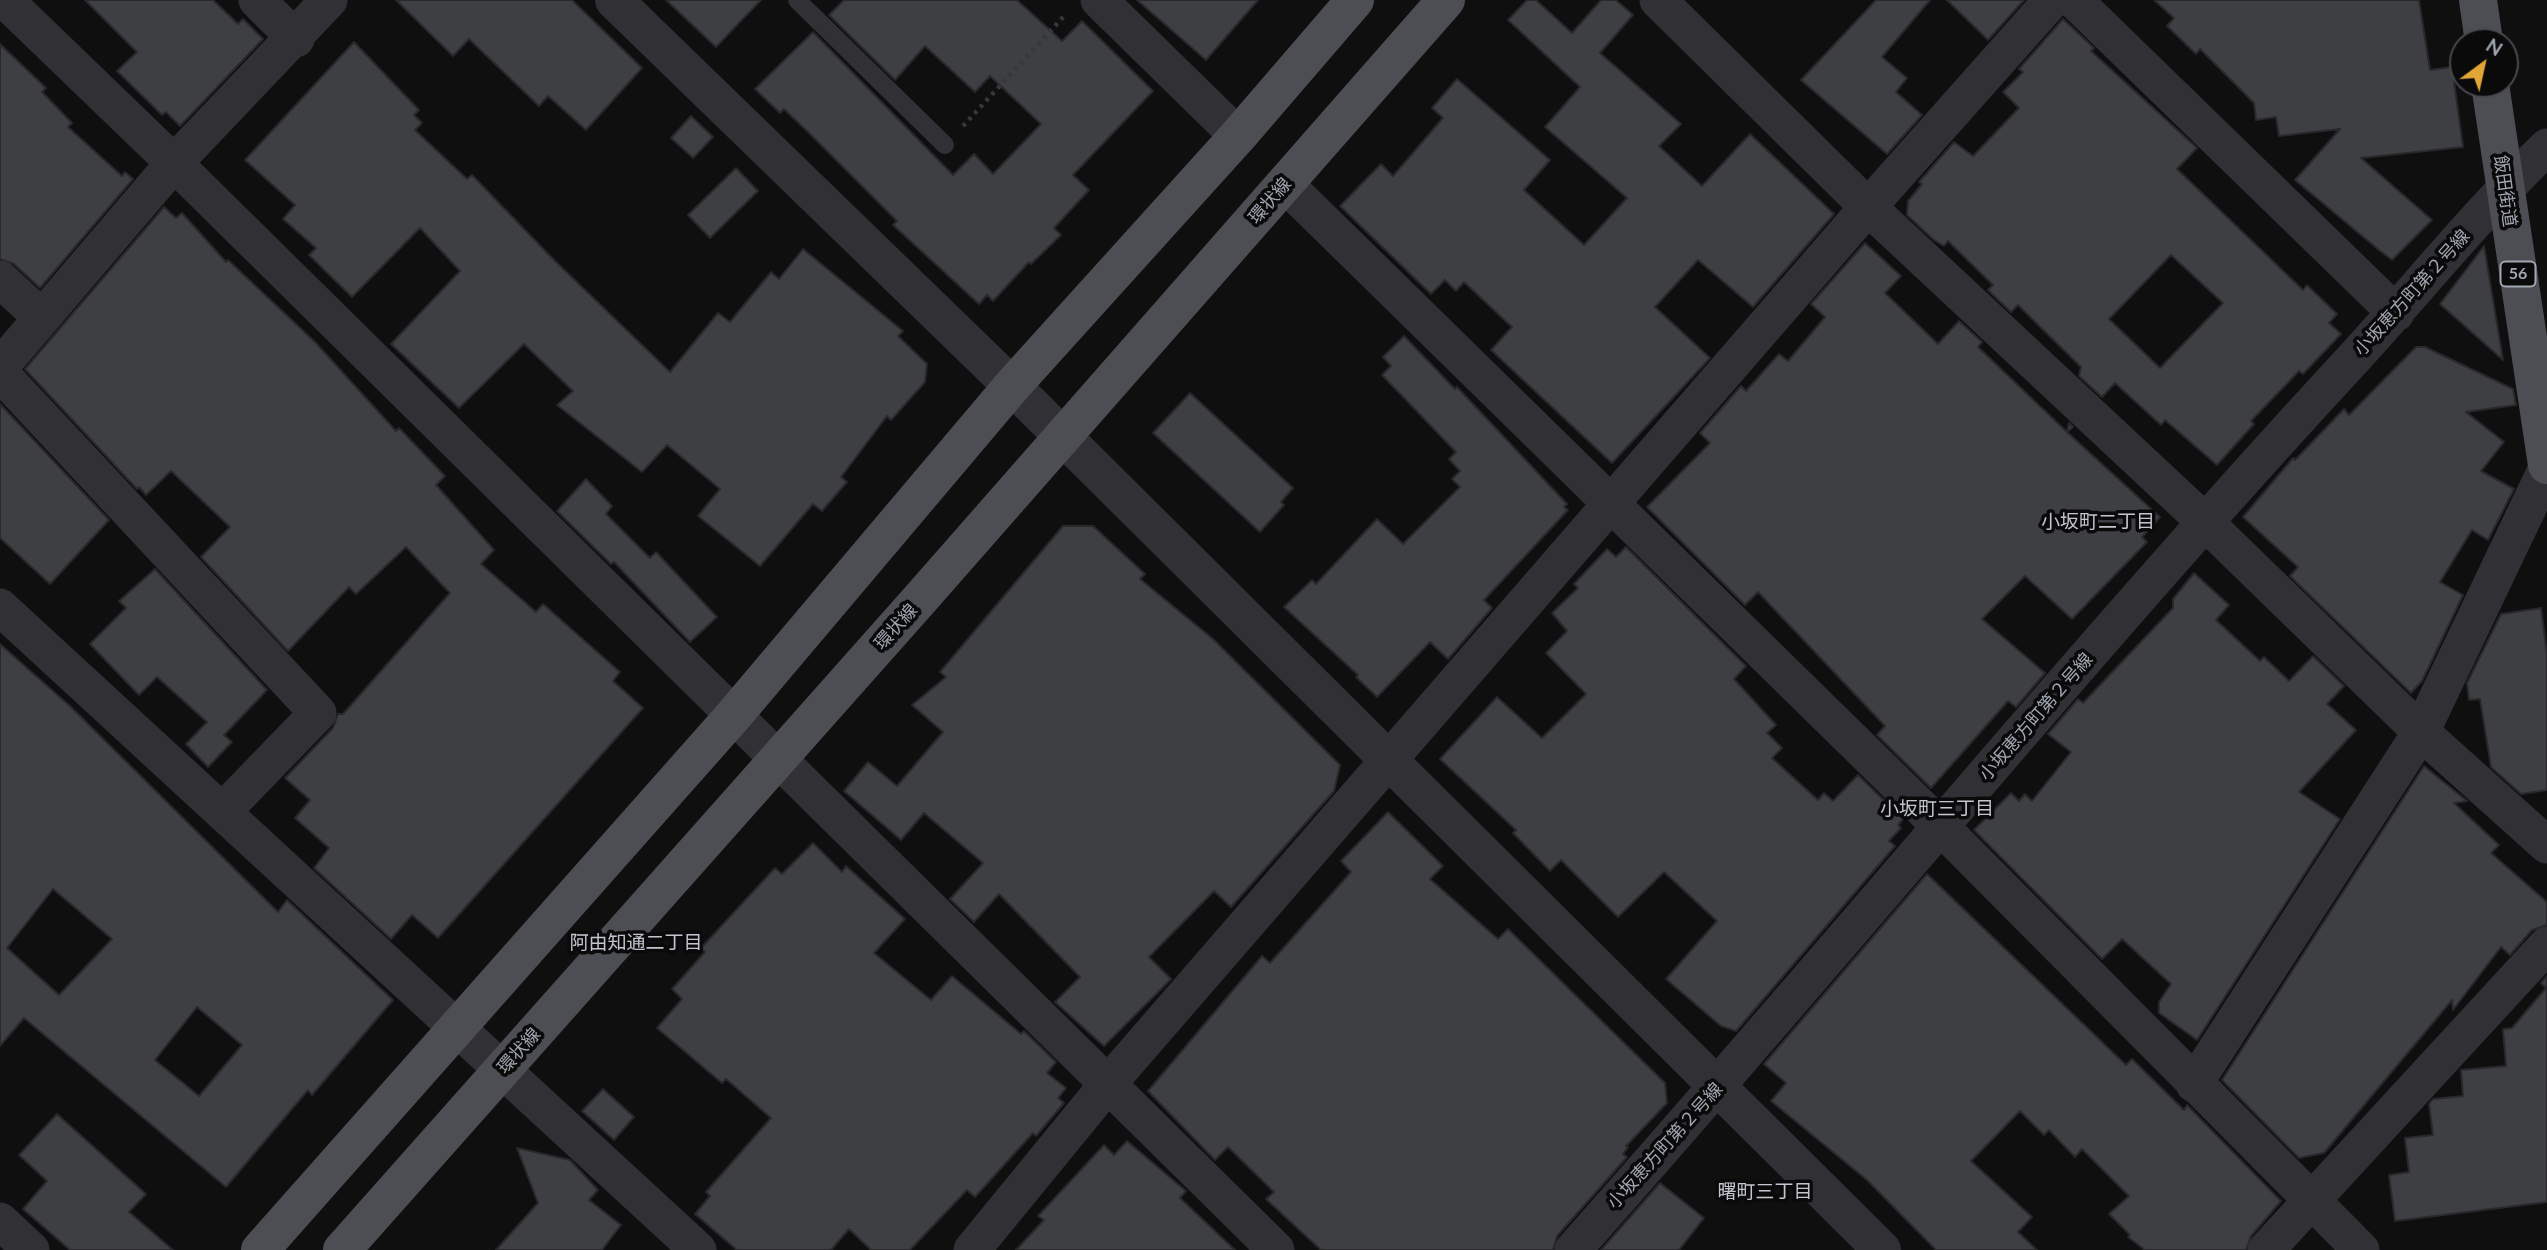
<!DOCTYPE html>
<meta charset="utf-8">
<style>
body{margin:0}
#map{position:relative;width:2547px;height:1250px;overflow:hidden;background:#0f0f10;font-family:Lato,sans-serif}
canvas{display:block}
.north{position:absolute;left:2449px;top:28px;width:70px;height:70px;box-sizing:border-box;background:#0a0a0b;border:2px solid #46484d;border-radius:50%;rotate:33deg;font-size:19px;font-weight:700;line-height:28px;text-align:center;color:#a1a6b0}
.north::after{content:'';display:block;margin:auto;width:24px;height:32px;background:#e2a636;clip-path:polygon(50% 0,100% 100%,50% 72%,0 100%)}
</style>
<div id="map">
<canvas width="2547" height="1250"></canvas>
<div class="north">N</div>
</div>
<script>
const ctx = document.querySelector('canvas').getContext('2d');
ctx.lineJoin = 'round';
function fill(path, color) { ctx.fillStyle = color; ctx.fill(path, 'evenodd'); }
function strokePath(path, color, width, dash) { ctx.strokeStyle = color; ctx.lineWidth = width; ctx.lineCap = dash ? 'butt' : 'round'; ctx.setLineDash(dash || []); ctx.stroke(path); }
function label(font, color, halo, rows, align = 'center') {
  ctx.font = font + ' Lato,"Noto Sans JP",sans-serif'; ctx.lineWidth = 7; ctx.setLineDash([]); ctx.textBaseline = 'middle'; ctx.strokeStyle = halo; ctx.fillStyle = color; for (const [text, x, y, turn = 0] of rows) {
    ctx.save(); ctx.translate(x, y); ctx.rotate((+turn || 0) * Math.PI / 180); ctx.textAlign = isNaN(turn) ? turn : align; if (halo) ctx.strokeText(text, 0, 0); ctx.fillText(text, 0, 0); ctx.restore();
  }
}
const building = new Path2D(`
 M85,0H213L238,24L243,19L263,39L180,126L166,112L162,115L117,71L137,52Z
 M396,0H572L642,68L586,130L548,96L539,106L469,39L453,56Z
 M666,0H761L716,47Z
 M844,0H1017L1062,41L1082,21L1153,91L1073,175L1089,190L1054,228L1061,235L1031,264L1029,262L993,301L987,295L979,304L893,225L897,221L810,134L784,109L780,113L755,89L813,32L953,175L974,154L993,174L1041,124L990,76L975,92L925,46L895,80L829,15Z
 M1137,0H1258L1206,60Z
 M1527,0H1536L1572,33L1601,0H1616L1633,15L1600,53L1681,124L1659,146L1702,186L1750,134L1834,214L1753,307L1698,260L1655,307L1710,358L1612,463L1491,350L1512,327L1464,282L1456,291L1445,280L1431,294L1340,206L1381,164L1393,176L1443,118L1432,108L1457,79L1550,160L1524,190L1584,245L1627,198L1545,127L1580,87L1508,20Z
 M1876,0H1930L1882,57L1907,78L1896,92L1922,115L1887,154L1801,80Z
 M1947,0H2024L1988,40Z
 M2154,0H2419L2430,70L2452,67L2463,147L2361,158L2432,220L2392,260L2379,250L2295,180L2340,129L2279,136L2276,117L2256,120L2254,103L2200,49L2196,54L2167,26L2174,18Z
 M2063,19L2094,48L2091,51L2197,148L2177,169L2303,290L2307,285L2337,314L2329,323L2341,334L2303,374L2299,371L2251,421L2254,424L2217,465L2165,420L2161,425L2115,383L2102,397L2079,376L2081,367L2018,305L2011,312L1988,290L1993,285L1948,241L1944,246L1934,240L1907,215L1908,201L1922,184L1919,182L1954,142L1973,156L2019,108L2003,92L2023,72L2019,69ZM2171,255L2223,303L2160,368L2109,319Z
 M354,42L419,110L414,115L422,123L415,130L467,179L472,175L554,260L670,372L718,313L730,322L771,272L779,279L803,249L903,331L898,336L927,364L925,382L891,420L887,416L841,477L847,482L822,511L813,504L760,566L698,516L720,489L667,445L642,472L557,405L573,391L524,344L459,408L391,344L460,271L420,228L352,297L309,255L316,248L283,219L295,205L245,160Z
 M0,44L46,88L42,92L72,123L68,127L122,176L125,172L133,179L40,288L14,264L0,259Z
 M691,116L713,137L693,158L671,138Z
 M736,168L758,191L710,238L688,215Z
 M164,207L176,218L182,213L226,262L228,260L315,342L396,431L399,428L445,476L436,485L494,550L481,564L536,612L543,604L620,672L613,681L643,708L438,938L412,915L391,939L314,868L329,848L295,818L310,800L285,778L333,728L338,714H343L450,593L406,547L356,594L349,587L288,651L201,557L230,527L171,471L146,495L139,487L137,489L25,369Z
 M1865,243L1901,276L1885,293L1938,344L1959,321L1982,342L1978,347L2067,432L2069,423L2073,427L2067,432L2160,517L2142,537L2147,542L2072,619L2025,576L1982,619L2045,673L2016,707L2008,701L1931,788L1877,735L1885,726L1758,592L1745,605L1647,507L1710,443L1700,433L1741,386L1746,391L1779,354L1788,361L1825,317L1811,304Z
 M2484,246L2503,360L2440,304Z
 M1404,336L1455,389L1457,387L1567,504L1564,507L1568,510L1484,600L1492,608L1448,659L1430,642L1377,697L1356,677L1358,675L1284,607L1312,580L1316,584L1377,519L1403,544L1460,487L1452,479L1460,471L1449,459L1456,452L1382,375L1391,366L1383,357Z
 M2416,347H2425L2513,389L2516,405L2466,412L2504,442L2481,471L2514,489L2488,540L2472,530L2440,582L2463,595L2422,681L2411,693L2290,576L2298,567L2243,517L2293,458L2295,460L2344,409L2349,415Z
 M1190,393L1293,488L1281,502L1284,505L1260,532L1153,433Z
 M0,404L109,520L50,584L0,538Z
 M586,479L612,506L606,514L650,558L656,552L717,617L690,642L614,562L611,564L557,511Z
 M1063,526H1093L1145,574L1140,579L1213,639L1340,765L1334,791L1231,907L1214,891L1149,957L1171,979L1104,1046L1055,1002L1080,977L999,894L974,922L950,899L983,863L924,813L901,840L844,791L868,762L897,786L943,732L912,705L946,677L940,672Z
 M1626,547L1746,666L1734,679L1776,725L1767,733L1782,748L1772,758L1818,800L1824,793L1833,801L1858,775L1903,819L1898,825L1901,828L1889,841L1895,846L1736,1031L1721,1026L1666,979L1717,921L1664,872L1618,917L1561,860L1550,871L1513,833L1516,830L1440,759L1497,697L1542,738L1586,694L1546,653L1567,631L1552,613L1578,588L1574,584L1607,549L1616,557Z
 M155,569L267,690L224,735L232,742L208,767L186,744L207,722L157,677L139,695L90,644L126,608L119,601Z
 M2194,573L2229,605L2216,620L2260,661L2264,657L2289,681L2313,656L2344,686L2327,704L2356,730L2299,792L2340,819L2197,1040L2159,1013V1002L2171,984L2122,939L2102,959L1974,830L2011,793L2019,801L2025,794L2032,801L2071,752L2048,734L2078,699L2083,703L2173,608V599Z
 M2541,608L2547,654V790L2521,794L2491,767L2480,699L2469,700L2467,683L2501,614Z
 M0,644L71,707L278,912L287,900L393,1000L312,1095L308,1090L302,1097L226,1187L24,1018L0,1046ZM53,889L112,939L59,995L7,948ZM197,1007L242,1045L199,1096L155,1060Z
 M2424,766L2467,801L2454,803L2499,845L2491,853L2547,902V925L2532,930L2510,955L2501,947L2453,1010L2452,1000L2324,1153L2299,1158L2222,1080Z
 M1388,812L1443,866L1430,879L1498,939L1508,929L1665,1083L1667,1103L1626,1146L1628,1147L1623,1154L1627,1157L1557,1236L1553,1250H1321L1266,1199L1274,1192L1228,1147L1215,1160L1148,1091L1262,956L1270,963L1351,872L1341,861Z
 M813,843L842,872L846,866L905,919L874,953L931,1000L952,976L1021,1034L1024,1031L1056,1062L1047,1073L1066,1088L1058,1098L1064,1103L1036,1136L1033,1133L975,1197L967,1190L910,1250H871L849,1229L831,1250H737L695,1214L710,1196L706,1192L771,1118L726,1079L722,1083L657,1028L682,999L672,989L705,952L701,948L775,868L782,874Z
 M1927,874L2126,1065L2132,1059L2184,1110L2187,1105L2281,1201L2251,1236L2246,1250H2145L2128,1237L2130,1235L2109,1214L2129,1196L2082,1149L2075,1157L2049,1130L2044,1135L2020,1111L1971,1161L2032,1217L2018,1232L2037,1250H1936L1867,1180L1771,1101L1786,1083L1764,1064Z
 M2547,976V1202L2395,1221L2389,1175L2409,1172L2405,1138L2433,1135L2429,1104L2433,1099L2463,1096L2461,1070L2506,1066L2503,1029L2512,1028L2546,988L2541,983Z
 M603,1089L634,1117L614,1140L582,1111Z
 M57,1114L146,1194L129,1212L173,1250H70L23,1209L47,1181L19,1155Z
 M1127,1141L1186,1191L1180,1198L1235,1250H1016L1044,1220L1038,1216L1104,1145L1114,1155Z
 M517,1148L570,1160L598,1190L589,1200L621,1225L602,1250H496L538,1203Z
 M1660,1183L1704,1218L1679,1250H1601Z`);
fill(building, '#3e3f43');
strokePath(building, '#29292c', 2);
strokePath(new Path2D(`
 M963,126L1066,14`), '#37383c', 4.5, [3.5, 5]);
strokePath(new Path2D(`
 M797,0L945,145`), '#313135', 18);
strokePath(new Path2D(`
 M5,0L174,163L1276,1250
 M257,0L296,39
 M1099,0L1238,136
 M1658,0L1868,207L2204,521L2421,732L2547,845
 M2074,0L2396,313
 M1285,184L1941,827L2361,1250
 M0,279L42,318
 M0,367L174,163L329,0
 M0,373L318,713L222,812
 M0,607L698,1250
 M2194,1084L2421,732L2547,468
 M0,1221L31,1250
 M972,1250L1107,1085L1868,207L2052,0
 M1573,1250C1832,959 2078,657 2342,371C2411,297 2474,217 2547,147
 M2266,1250L2547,945`), '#313135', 37);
strokePath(new Path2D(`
 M614,0L1012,386L1882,1250`), '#313135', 38);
strokePath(new Path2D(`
 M2478,0L2484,42
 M2490,84L2547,465
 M260,1250L734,715L1012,386L1238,136L1355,0
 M342,1250L921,598L1446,0`), '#4d4e54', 38);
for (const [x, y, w] of [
 [2518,274,35]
]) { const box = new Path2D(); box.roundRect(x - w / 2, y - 12.5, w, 25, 5); ctx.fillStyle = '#0a0a0b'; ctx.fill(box); strokePath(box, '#a1a6b0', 2); }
label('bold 16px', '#a1a6b0', null, [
 ["56",2518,274]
]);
label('18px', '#a1a6b0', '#0a0a0b', [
 ["飯田街道",2505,191,82],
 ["環状線",1270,201,-49],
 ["小坂恵方町第２号線",2412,293,-48],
 ["環状線",896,627,-48],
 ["小坂恵方町第２号線",2036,717,-49],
 ["環状線",519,1051,-48],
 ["小坂恵方町第２号線",1665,1146,-48]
]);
label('19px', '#c2c5cd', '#0a0a0b', [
 ["小坂町二丁目",2098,522],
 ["小坂町三丁目",1937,809],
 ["阿由知通二丁目",636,943],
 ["曙町三丁目",1765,1192]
]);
</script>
